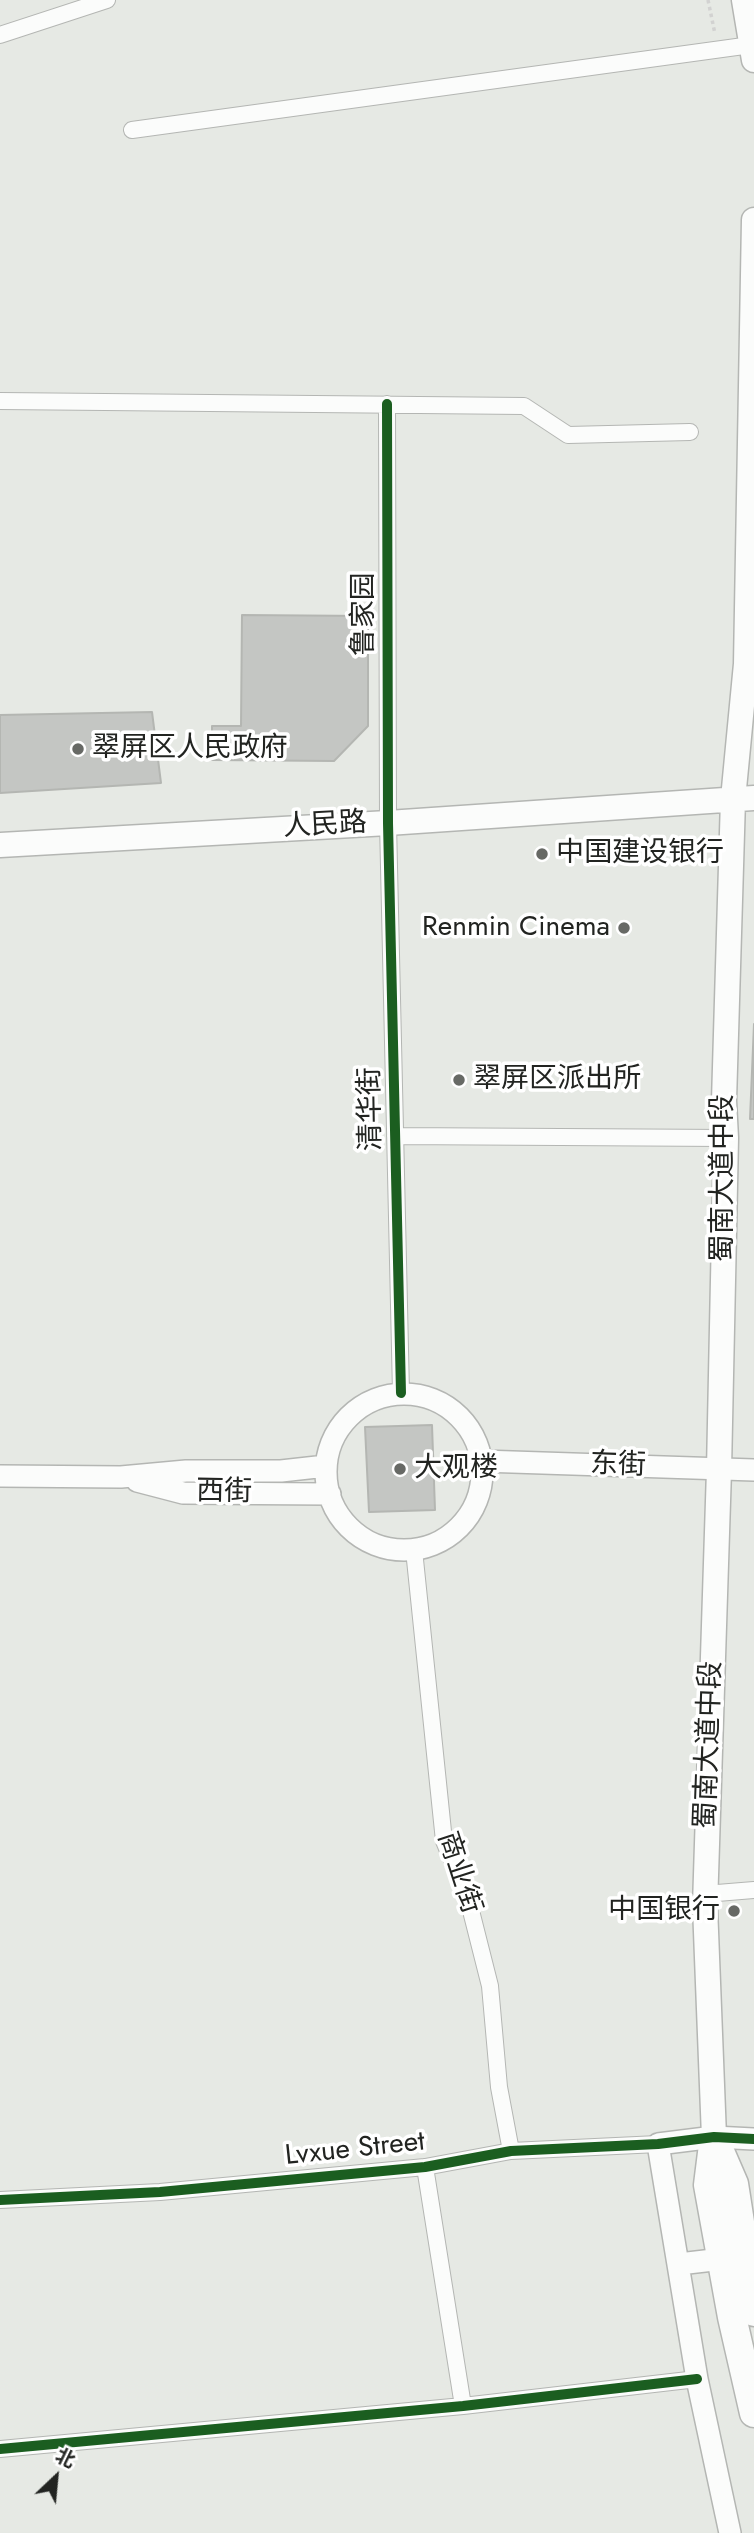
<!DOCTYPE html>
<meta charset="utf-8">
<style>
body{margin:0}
#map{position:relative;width:754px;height:2533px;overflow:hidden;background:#e6e9e4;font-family:Jost,"Noto Sans SC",sans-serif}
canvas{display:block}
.north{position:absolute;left:21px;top:2442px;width:70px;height:70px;-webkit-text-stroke:5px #fff;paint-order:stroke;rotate:26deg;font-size:19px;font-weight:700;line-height:28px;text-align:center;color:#222421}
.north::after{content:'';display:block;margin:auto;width:24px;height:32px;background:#222421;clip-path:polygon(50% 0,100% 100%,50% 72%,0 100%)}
</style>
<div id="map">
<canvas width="754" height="2533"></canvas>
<div class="north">北</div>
</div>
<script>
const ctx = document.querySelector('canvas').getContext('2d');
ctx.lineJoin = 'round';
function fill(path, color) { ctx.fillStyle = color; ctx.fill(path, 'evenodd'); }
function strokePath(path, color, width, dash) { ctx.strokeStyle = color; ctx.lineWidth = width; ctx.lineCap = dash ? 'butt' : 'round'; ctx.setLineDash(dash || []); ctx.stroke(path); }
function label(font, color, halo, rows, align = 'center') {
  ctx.font = font + ' Jost,"Noto Sans SC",sans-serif'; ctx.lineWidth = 7; ctx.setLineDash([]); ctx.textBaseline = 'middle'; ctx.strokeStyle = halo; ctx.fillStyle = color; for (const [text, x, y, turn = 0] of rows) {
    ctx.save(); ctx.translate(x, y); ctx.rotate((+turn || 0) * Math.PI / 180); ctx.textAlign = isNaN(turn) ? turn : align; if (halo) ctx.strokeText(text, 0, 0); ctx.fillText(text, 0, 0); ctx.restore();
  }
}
const building = new Path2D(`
 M242,615L368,616V726L334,761L212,760V726H241Z
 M152,712L161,783L0,793V715Z
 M754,1024V1119H750Z
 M432,1425L435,1510L369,1512L365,1427Z`);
fill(building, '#c4c6c3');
strokePath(building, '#b4b6b2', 2);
const street = new Path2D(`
 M0,35L107,0
 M132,130L751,45
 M0,401L524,406L568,435L690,432
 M387,404L388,823L401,1393
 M395,1136L726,1138
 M414,1550L444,1841L468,1899L490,1986L499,2087L511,2151
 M705,1894L754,1890
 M425,2167L463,2406
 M0,2200L160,2192L425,2167L511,2151L658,2144
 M0,2449L463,2406L697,2379`);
const secondary = new Path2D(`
 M326 1472a78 78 0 1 1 156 0a78 78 0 1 1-156 0Z
 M482,1461L754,1470
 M0,1476L121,1477L186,1471H281L326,1466
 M137,1481L183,1493L330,1494
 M679,2264L722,2259
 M730,2533L697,2379L658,2144L714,2137L754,2139`);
const primary = new Path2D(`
 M744,0L754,60
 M0,845L388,823L754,798
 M714,2137L705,1906L719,1470L726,1138L724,1101L733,799L746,664L754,220`);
const highway = new Path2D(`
 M714,2137L708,2185L732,2317L754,2413
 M715,2140L734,2184L754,2312`);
strokePath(street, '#b4b6b3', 18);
strokePath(secondary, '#b4b6b3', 24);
strokePath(primary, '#b4b6b3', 27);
strokePath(highway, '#b4b6b3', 31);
strokePath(new Path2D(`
 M708,0L715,34`), '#d2d2d1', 3.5, [3.5, 3.5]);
strokePath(street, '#fbfcfb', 16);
strokePath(secondary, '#fbfcfb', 21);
strokePath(primary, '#fbfcfb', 24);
strokePath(highway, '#fbfcfb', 28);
strokePath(new Path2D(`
 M387,404L388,823L401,1393
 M0,2200L160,2192L425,2167L511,2151L658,2144L714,2137L754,2139
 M0,2449L463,2406L697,2379`), '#1b5e20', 10);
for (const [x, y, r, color] of [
 [78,749,7,"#676965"],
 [542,854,7,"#676965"],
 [624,928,7,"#676965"],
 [459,1080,7,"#676965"],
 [400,1469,7,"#676965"],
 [734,1911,7,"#676965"]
]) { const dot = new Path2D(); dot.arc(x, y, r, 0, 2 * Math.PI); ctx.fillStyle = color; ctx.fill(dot); strokePath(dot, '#fff', 2.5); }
label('28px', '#222421', '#fff', [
 ["鲁家园",365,614,-90],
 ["人民路",325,826,-3],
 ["清华街",372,1109,-91],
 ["蜀南大道中段",724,1178,-90],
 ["东街",618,1466,2],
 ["西街",224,1493,1],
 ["蜀南大道中段",710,1745,-88],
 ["商业街",458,1873,72],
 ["Lvxue Street",355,2150,-6]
]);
label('28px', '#222421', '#fff', [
 ["翠屏区人民政府",92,749],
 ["中国建设银行",556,854],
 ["Renmin Cinema",610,928,"right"],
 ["翠屏区派出所",473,1080],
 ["大观楼",414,1469],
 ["中国银行",720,1911,"right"]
], 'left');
</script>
